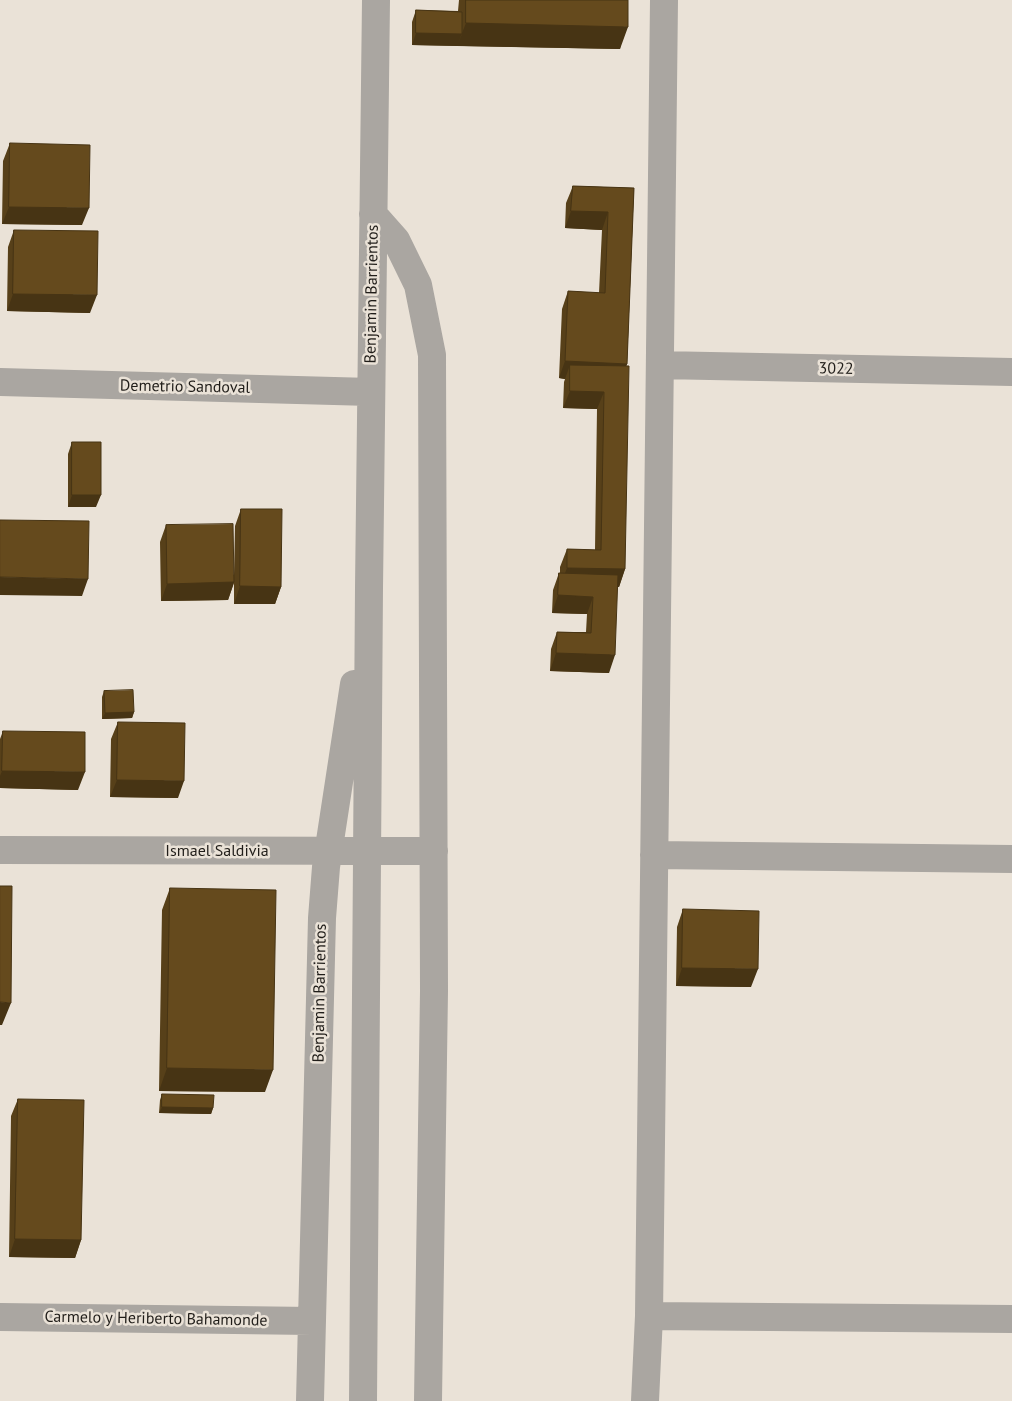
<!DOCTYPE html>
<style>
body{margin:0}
canvas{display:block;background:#eae2d7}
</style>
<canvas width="1012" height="1401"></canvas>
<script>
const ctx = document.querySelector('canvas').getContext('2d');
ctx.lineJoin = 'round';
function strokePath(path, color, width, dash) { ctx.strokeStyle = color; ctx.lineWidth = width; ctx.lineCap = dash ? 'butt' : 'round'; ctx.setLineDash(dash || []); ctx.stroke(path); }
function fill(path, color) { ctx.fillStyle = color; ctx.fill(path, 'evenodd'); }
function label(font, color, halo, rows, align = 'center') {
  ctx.font = font + ' "PT Sans",sans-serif'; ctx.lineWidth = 5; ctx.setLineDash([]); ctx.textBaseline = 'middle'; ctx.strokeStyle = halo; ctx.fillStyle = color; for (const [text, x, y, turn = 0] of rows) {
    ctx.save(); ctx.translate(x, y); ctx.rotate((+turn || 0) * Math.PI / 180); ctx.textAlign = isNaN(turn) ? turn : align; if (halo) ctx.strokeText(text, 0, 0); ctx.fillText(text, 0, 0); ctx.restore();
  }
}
strokePath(new Path2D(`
 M373,214L396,240L418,285L432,355L434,991L428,1401
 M660,365L1012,372
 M0,382L371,392
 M0,850L434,851
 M654,855L1012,859
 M649,1316L1012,1319
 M0,1317L312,1321
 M310,1401L322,918L326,867L354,684
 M363,1401L369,588L376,0
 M645,1401L649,1316L664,0`), '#aaa6a1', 28);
fill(new Path2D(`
 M459,0H628L620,49L412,45V22L416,10L458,11Z
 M10,143L82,225L2,224L3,161Z
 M573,186L634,188L627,364L626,366L625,569L619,587H617L609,673L550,671L551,649L557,632H586L587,614L552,613L553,590L559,573H560V567L567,549L595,550L597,409L563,408L564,382L565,379L559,378L562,309L568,291L599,293L602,230L565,228L566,203Z
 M14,230L90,313L7,311L8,247Z
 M72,442L96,507H68V454Z
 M241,509L281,587L275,604H234V583L228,600L161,601L160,542L166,525L234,575L235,526Z
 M104,691L134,712L132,718L102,719V697Z
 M118,722L178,798L110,797L111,739Z
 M3,731L78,790L0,788V739Z
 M170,888L265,1092L159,1091L162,910Z
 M683,909L751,987L676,986L677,927Z
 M162,1094L213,1108L211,1114L159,1113L160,1100Z
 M18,1099L81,1240L75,1258L9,1257L11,1116Z`), '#574019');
fill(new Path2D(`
 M466,23L628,27L620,49L457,46Z
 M416,33L462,34L457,46L412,45Z
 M9,207L89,208L82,225L2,224Z
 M571,211L608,212L602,230L565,228Z
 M13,294L97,295L90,313L7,311Z
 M565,361L627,364L621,381L570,365L565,379L559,378Z
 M570,391L604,392L597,409L563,408Z
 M72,495H101L96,507H68Z
 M567,568L625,569L619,587L560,586Z
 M0,577L88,579L82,596L0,595Z
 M234,582L228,600L161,601L167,584Z
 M240,586L281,587L275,604H234Z
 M558,595L593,597L587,614L552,613Z
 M556,653L615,655L609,673L550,671Z
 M134,712L132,718L102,719L105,713Z
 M2,771L85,772L78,790L0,788V776Z
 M117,780L184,781L178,798L110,797Z
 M682,968L758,969L751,987L676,986Z
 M0,1002L11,1003L2,1025H0Z
 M167,1068L273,1070L265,1092L159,1091Z
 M162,1107L213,1108L211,1114L159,1113Z
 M15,1239L81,1240L75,1258L9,1257Z`), '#473414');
const building = new Path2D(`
 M466,0H628V27L466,23Z
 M416,10L462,12V34L416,33Z
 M10,143L90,145L89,208L9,207Z
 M573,186L634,188L627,364L565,361L568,291L605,293L608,212L571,211Z
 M14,230L98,231L97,295L13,294Z
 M570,365L629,366L625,569L567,568V549L601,550L604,392L570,391Z
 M72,442H101V495H72Z
 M241,509H282L281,587L240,586Z
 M0,520L89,521L88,579L0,577Z
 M233,524L234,582L167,584L166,525Z
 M559,573L618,575L615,655L556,653L557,632L591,633L593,597L558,595Z
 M133,690L134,712L105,713L104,691Z
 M118,722L185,723L184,781L117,780Z
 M3,731L85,732V772L2,771Z
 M0,886H12L11,1003L0,1002Z
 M170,888L276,890L273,1070L167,1068Z
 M683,909L759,911L758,969L682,968Z
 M162,1094L214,1095L213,1108L162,1107Z
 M18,1099L84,1100L81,1240L15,1239Z`);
fill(building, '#654a1d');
strokePath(building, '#473414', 1);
label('16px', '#201d19', '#eae2d7', [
 ["Benjamin Barrientos",372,294,-89],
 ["3022",836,369,1],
 ["Demetrio Sandoval",185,387,1],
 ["Ismael Saldivia",217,851],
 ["Benjamin Barrientos",320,993,-89],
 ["Carmelo y Heriberto Bahamonde",156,1319,1]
]);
</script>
